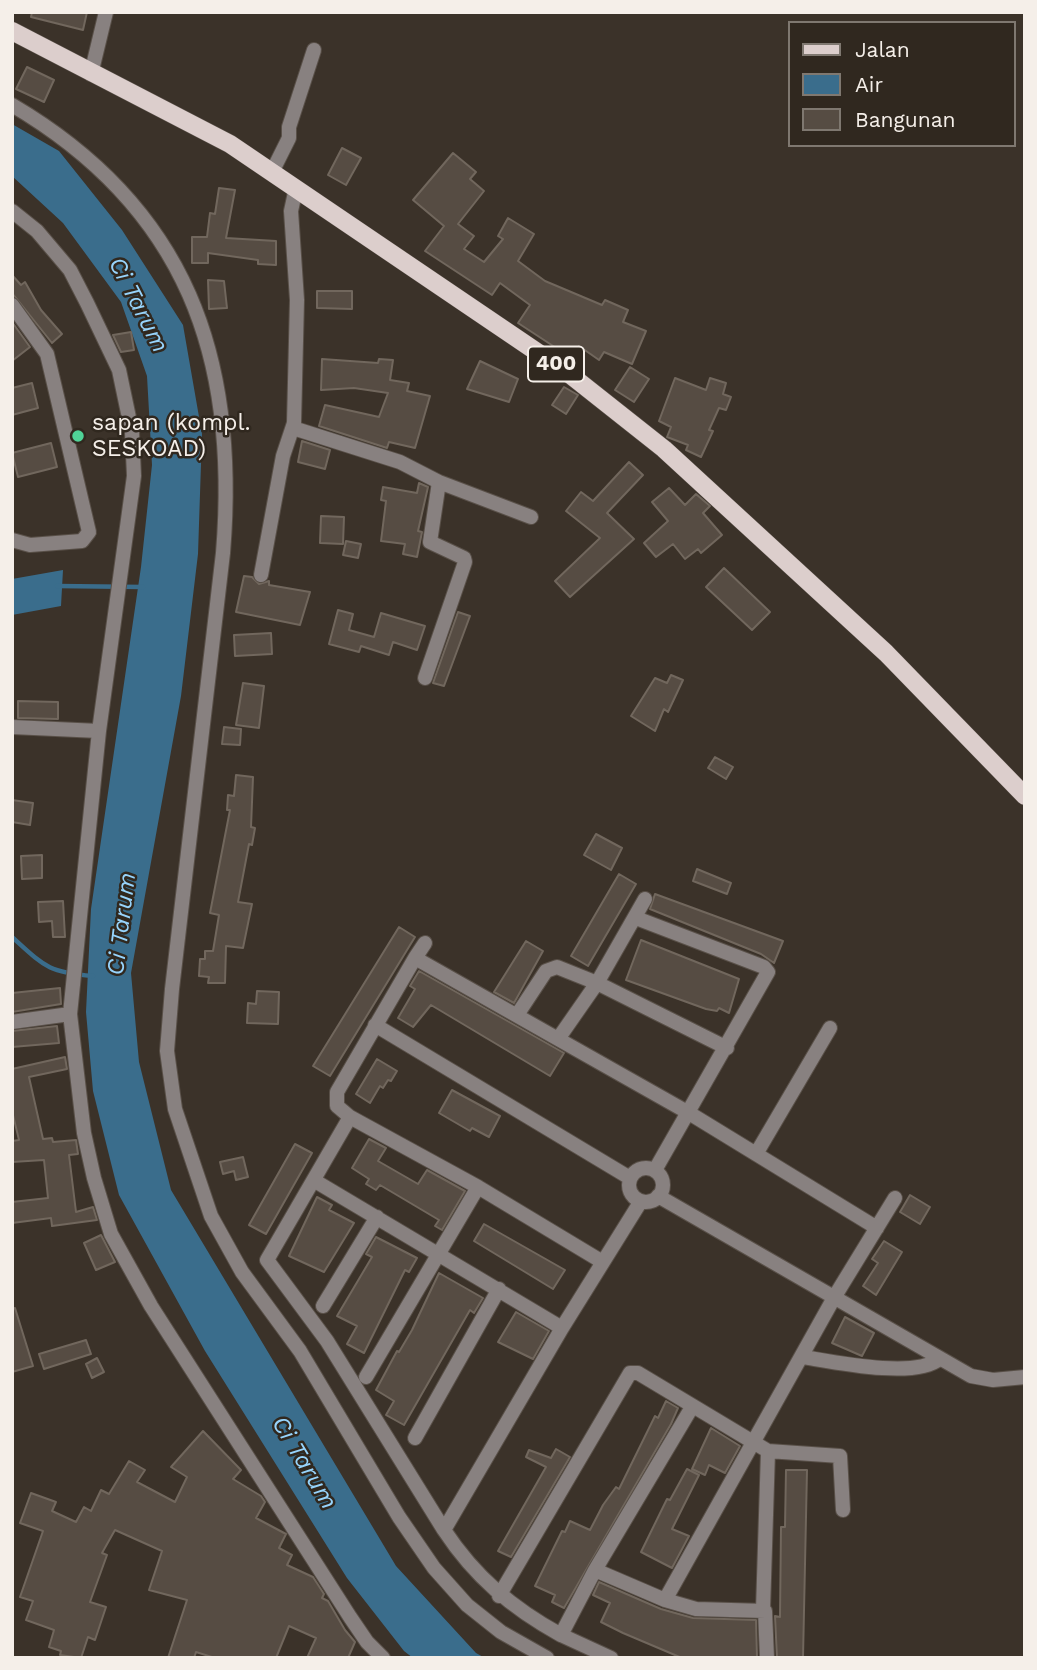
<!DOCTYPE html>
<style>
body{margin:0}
#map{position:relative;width:1037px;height:1670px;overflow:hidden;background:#3b3229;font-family:"Work Sans",sans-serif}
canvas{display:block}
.frame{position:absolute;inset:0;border:14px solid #f5efe9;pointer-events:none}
.legend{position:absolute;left:788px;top:21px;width:228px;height:126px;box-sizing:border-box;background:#30281f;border:2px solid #7f7870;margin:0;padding:9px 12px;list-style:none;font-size:21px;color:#f5efe9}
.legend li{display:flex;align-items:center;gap:14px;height:35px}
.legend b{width:35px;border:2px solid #7f7870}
</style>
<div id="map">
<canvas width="1037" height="1670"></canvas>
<div class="frame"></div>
<ul class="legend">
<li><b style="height:9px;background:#dccecc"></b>Jalan</li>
<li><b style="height:19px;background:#3a6d8c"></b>Air</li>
<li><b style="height:19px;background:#564c43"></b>Bangunan</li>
</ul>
</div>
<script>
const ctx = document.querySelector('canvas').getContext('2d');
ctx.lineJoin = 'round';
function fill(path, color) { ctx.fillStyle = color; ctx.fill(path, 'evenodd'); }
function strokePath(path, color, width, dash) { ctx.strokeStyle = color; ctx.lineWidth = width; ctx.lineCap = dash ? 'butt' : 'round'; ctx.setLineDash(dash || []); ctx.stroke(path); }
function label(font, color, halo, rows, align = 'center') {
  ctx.font = font + ' "Work Sans",sans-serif'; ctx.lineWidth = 5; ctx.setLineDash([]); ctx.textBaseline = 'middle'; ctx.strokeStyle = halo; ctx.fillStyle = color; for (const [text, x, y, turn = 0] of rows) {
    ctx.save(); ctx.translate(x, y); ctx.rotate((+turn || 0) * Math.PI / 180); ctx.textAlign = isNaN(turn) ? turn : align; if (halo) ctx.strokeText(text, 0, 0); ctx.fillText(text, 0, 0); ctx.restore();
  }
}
fill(new Path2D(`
 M12,124L59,151L122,230L183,325L202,434L198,554L181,696L131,973L139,1062L171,1190L396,1566L476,1653L485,1658H413L404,1651L347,1578L205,1351L119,1195L93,1091L86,1012L91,909L141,567L152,465L147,376L121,302L63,223L12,176Z
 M63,570L61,606L12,615V579Z`), '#3a6d8c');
strokePath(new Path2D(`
 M57,586L143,587
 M12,937C45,967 48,972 93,976`), '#3a6d8c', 4.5);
const building = new Path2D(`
 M32,12H87L83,30L31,17Z
 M27,67L54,80L44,102L16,89Z
 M342,148L361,158L346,185L328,175Z
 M453,153L476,172L470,179L484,191L458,224L474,236L464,249L484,262L503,239L498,236L508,218L534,234L518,261L545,281L602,305L605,300L628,310L623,322L646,331L632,364L604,352L599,360L579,346L573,359L518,323L530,305L500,283L492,295L425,251L444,226L413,200Z
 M219,188L235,190L226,238L276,241V265L258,264V260L208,253V263H192V237H207L210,213L215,214Z
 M12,275L21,285L25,282L41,310L62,334L52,343L12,293Z
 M208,280L224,281L227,308L209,309Z
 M317,291H352V309L317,308Z
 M12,322L30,347L12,361Z
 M131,332L134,350L121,352L113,335Z
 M322,359L378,363L379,359L393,360L390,380L409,383L407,391L430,396L415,448L389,442L387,448L319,426L325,405L379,417L388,393L354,388L321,390Z
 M480,361L518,379L509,402L467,389Z
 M630,367L649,379L634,402L615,390Z
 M675,378L706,390L710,378L726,383L723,394L731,397L726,410L719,408L709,430L713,431L701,457L686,450L688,445L667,437L671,427L659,421Z
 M32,383L38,408L12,415V388Z
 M564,387L578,395L566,414L552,405Z
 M302,441L330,450L325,469L298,462Z
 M51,443L57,467L18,477L12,453Z
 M629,462L643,475L607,513L634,539L570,597L555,581L600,538L566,511L581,492L593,501Z
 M419,483L428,487L418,531L422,532L417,557L403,554L405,544L381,541L386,501L381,500L383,487L417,493Z
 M669,488L685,505L696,494L710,506L703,513L722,535L701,553L698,549L685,559L673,544L656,557L644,543L668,521L652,502Z
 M321,516L344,517L343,544L320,543Z
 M346,541L361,544L358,558L343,555Z
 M724,568L770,612L752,630L706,587Z
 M244,576L252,577L259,584L269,581V585L310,592L300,625L236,612Z
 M338,610L353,614L349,630L374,637L381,613L425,626L417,650L393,642L389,655L361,646L359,652L329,644Z
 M458,612L470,616L444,686L433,683Z
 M271,633L272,654L235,656L234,635Z
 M671,675L683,680L668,712L664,709L655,731L631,716L655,678L667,683Z
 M243,683L264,686L259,728L236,725Z
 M18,701L58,702V719L18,718Z
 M224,727L241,729L240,745L222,744Z
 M715,757L733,767L726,779L708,768Z
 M236,775L253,777L251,827L255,828L252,845L249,844L238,902L252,904L243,948L226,946L225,983H208L209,977L199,976L200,959H205V951H213L219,915L210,913L230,810H227L228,795L234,796Z
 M12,800L33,803L30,825L12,822Z
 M596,834L622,848L611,870L584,855Z
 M42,855V878L22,879L21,856Z
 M697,869L731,883L727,894L693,881Z
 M619,874L636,884L588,966L571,956Z
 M655,894L783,941L774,963L761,954L650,909Z
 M63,901L65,937H53L52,921L39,922L38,902Z
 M399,927L415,937L330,1076L313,1066Z
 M641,940L739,979L729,1013L719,1008L717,1011L706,1009L626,980Z
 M526,941L543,951L514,1003L494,992Z
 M419,971L564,1053L550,1076L431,1005L413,1027L398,1018L415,989L410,986Z
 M60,988L61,1004L12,1012V993Z
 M257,991L279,992L278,1024L247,1023L248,1003L256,1004Z
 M57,1026L59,1043L12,1047V1031Z
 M65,1057L67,1069L29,1077L43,1139L52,1138L53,1142L76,1140L78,1154L69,1155L76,1212L93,1207L97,1220L52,1226L51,1218L12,1223V1202L48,1198L44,1160L12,1162V1141L19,1140L12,1111V1069Z
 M377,1059L397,1071L391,1081L388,1080L383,1088L380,1086L370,1103L356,1094Z
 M452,1090L500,1116L489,1137L472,1128L470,1131L439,1113Z
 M369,1139L386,1148L378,1161L418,1184L427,1170L465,1191L442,1230L435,1226L439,1220L380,1185L376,1190L366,1184L369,1179L352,1168Z
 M295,1144L312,1153L266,1234L249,1225Z
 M243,1157L248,1177L236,1180L234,1171L223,1174L220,1162Z
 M910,1195L930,1207L920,1224L900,1212Z
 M317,1197L332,1205L329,1210L354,1223L324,1272L289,1256Z
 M484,1224L565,1270L553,1289L474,1241Z
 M101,1235L115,1262L96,1270L84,1243Z
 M376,1237L417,1258L409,1272L405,1270L364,1353L347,1344L357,1326L337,1316L372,1257L366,1254Z
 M884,1241L902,1252L876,1295L863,1286L878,1263L872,1259Z
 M439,1273L483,1298L474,1313L470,1310L404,1425L386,1415L394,1401L376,1390L397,1351L399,1352L412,1330Z
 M15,1308L33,1366L12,1372V1309Z
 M516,1312L549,1331L533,1359L498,1342Z
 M845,1317L874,1333L862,1356L832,1343Z
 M86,1340L91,1354L44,1369L39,1354Z
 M97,1358L104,1372L92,1378L86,1364Z
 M666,1401L678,1408L671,1424L564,1608L552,1602L555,1595L535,1586L562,1531L565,1532L570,1521L590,1530L603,1505L616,1487L619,1489L655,1416L658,1418Z
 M711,1428L740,1446L725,1473L709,1465L705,1475L692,1469Z
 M203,1431L241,1470L233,1479L261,1496L265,1502L256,1518L286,1534L279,1548L292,1555L287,1565L313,1577L324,1594L322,1598L328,1601L345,1630L355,1642L348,1658H307L316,1638L289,1626L276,1658H215L196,1652L194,1658H168L187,1600L149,1590L162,1551L115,1530L102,1553L107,1555L90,1602L106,1607L95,1640L88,1637L81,1658L60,1655L61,1651L49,1647L54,1630L26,1620L33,1601L20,1597L43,1531L20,1523L31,1493L56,1502L52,1511L76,1522L84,1507L91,1511L101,1490L109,1494L129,1461L145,1470L137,1482L175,1502L187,1477L171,1467Z
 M556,1449L570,1457L511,1557L498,1551L546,1467L526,1457L529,1450L551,1458Z
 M687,1469L699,1475L672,1529L689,1536L672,1568L641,1552L667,1499L670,1500Z
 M786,1470H807L803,1658H777L775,1616L780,1617L781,1527H785Z
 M599,1582L661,1609L693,1618L756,1620L757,1658H682L623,1633L601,1622L610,1603L593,1595Z`);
fill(building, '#564c43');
strokePath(building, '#71675d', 2);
const street = new Path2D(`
 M91,74L106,12
 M12,105C187,208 239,358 223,553L172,989L167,1051L175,1109L211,1216L242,1272L300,1351L399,1517L434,1568L467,1605L501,1632L547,1658
 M272,172L289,138V127L314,50
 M12,211L37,231L70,270L87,303L119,370L132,432L134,476L99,731L70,1014L84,1133L94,1178L111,1234L151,1306L350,1617L367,1642L383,1658
 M12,305L47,354L89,532L82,541L30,545L12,540
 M293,428L400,462L439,482L430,542L464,558L465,562L425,678
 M439,482L531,517
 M261,575L283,456L294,423L297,300L291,211L296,188
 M12,727L99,731
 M636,918L764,967L768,972L655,1170
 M415,958L425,943
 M517,1015L546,971L557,967L597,983L727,1048
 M12,1022L70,1014
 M375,1025L630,1178
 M558,1039L689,1113L877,1228
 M350,1117L337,1106V1092L415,958L558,1039L597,983L645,899
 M756,1154L830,1028
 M629 1185a17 17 0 1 1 34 0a17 17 0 1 1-34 0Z
 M315,1181L562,1328L641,1201
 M658,1196L971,1376L993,1380L1025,1377
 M323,1306L377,1217
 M803,1357C834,1362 915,1379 939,1359
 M366,1377L478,1187
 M415,1438L499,1289
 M768,1451L840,1456L843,1510
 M444,1530L327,1341L267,1260L350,1117L478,1187L601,1261
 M595,1570L692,1407
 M499,1596L630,1373H638L768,1451L763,1610
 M665,1600L835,1296L895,1198
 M561,1635C512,1608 475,1577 444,1530L562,1328
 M611,1658L561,1635L595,1570L665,1600L696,1609L765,1611L767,1658`);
const primary = new Path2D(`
 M12,31L230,144L568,373L664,449L886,653L1025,796`);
strokePath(street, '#595048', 16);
strokePath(primary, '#595048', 19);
strokePath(street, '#888180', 14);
strokePath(primary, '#dccecc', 18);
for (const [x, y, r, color] of [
 [78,436,7,"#50d398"]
]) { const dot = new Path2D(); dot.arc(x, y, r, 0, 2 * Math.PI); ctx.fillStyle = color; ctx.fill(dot); strokePath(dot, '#30281f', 2.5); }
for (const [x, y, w] of [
 [556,364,56]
]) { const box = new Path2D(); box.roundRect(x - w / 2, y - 17.5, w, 35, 5); ctx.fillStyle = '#30281f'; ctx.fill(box); strokePath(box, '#f5efe9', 2); }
label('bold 21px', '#f5efe9', null, [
 ["400",556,364]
]);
label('23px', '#f5efe9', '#30281f', [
 ["sapan (kompl.",92,423],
 ["SESKOAD)",92,449]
], 'left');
label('italic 24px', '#97d4fc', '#30281f', [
 ["Ci Tarum",138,305,63],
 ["Ci Tarum",122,924,-83],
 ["Ci Tarum",304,1463,59]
]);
</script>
